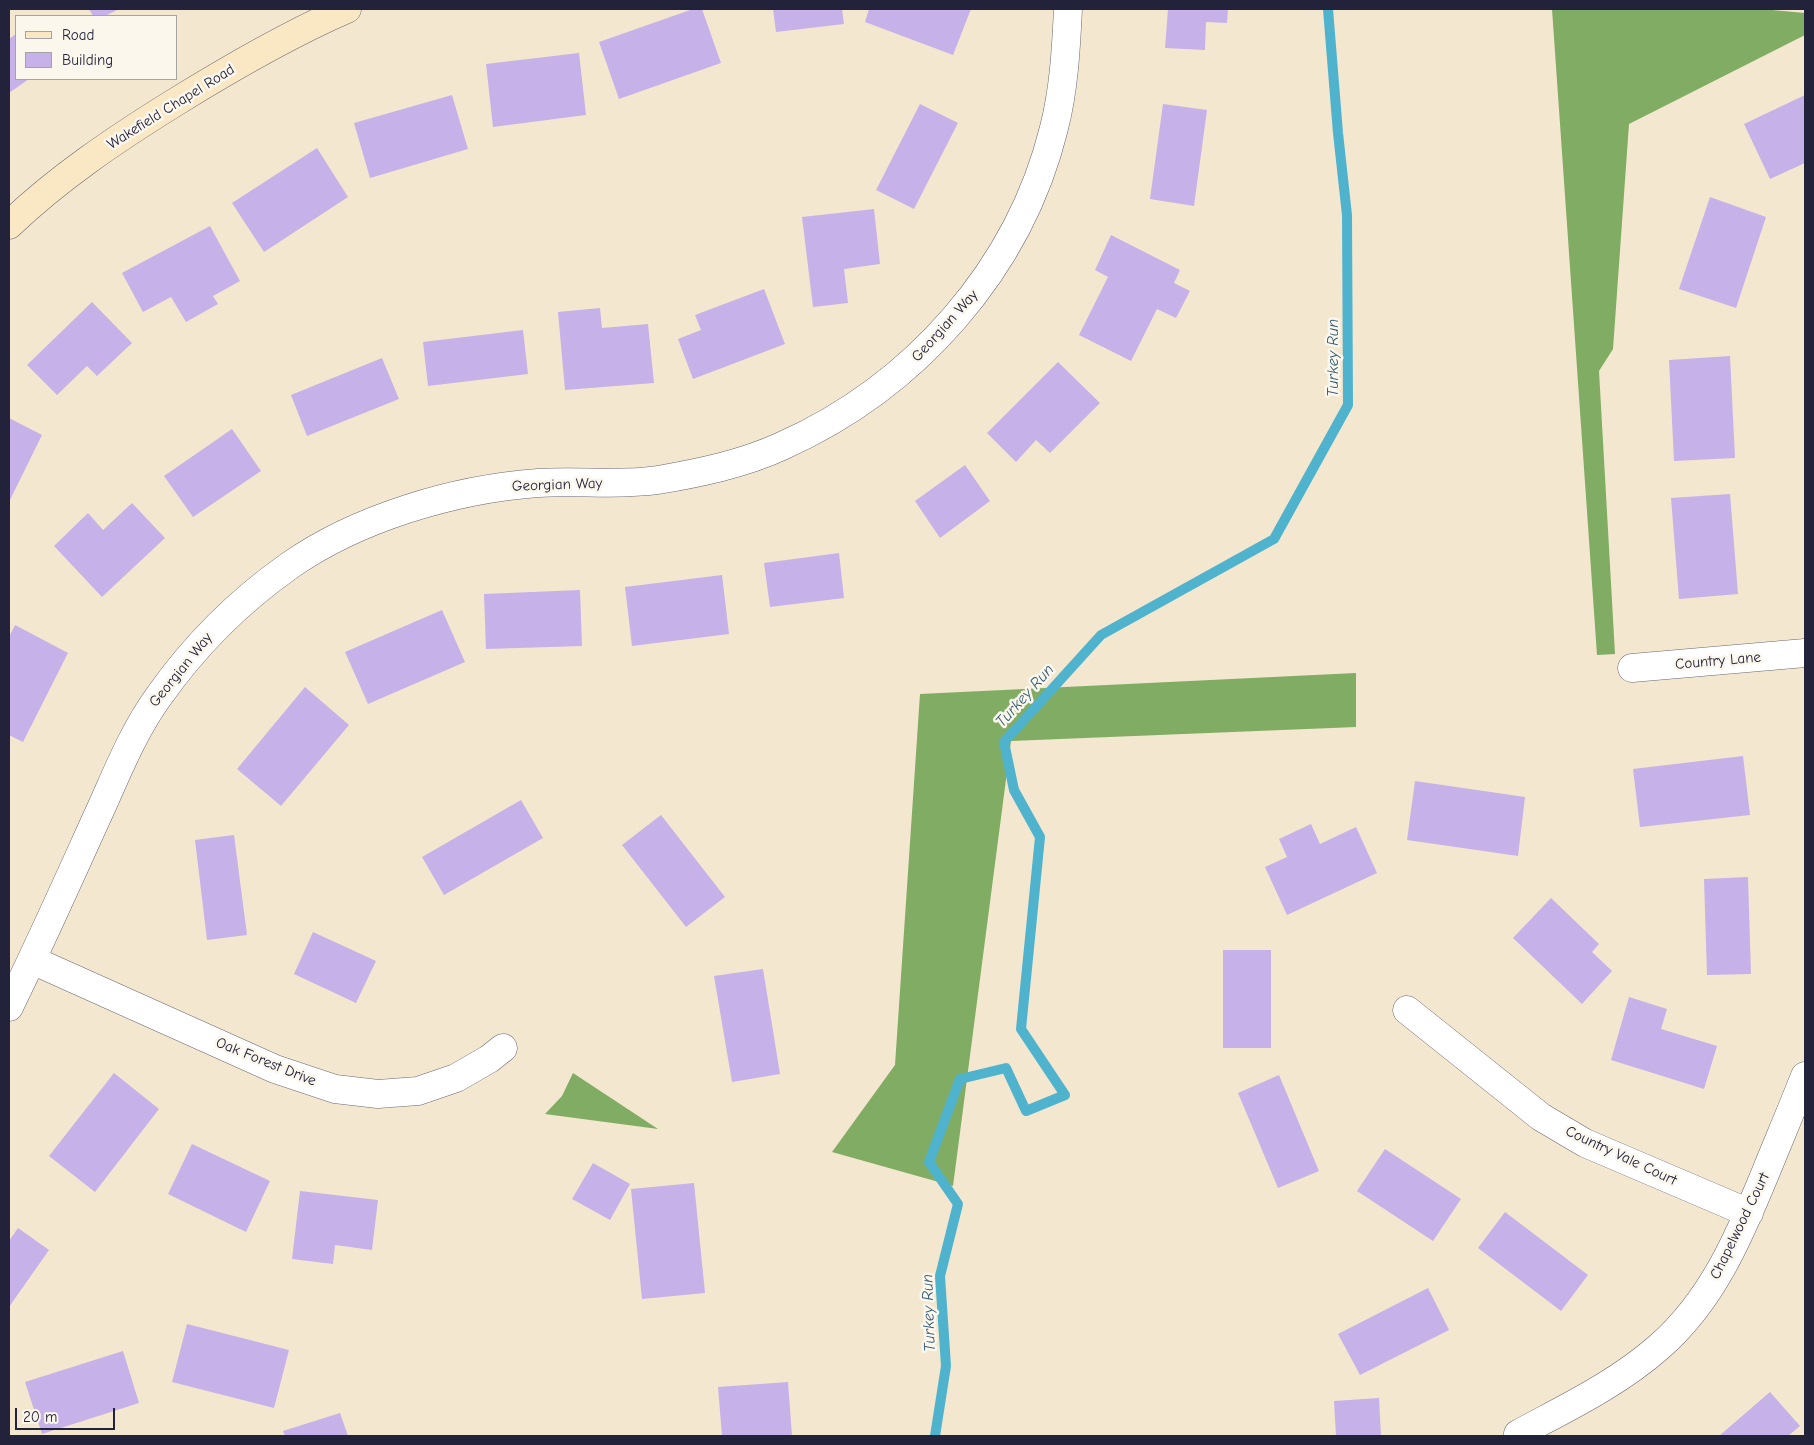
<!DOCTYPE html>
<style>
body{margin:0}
#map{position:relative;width:1814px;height:1445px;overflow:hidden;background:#f3e7cf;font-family:"Comic Neue",sans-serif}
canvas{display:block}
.frame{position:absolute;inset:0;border:10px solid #22223b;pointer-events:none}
.legend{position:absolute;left:15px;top:15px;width:162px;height:65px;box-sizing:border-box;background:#fbf7ec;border:1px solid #a4a2a5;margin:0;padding:6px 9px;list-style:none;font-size:15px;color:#22223b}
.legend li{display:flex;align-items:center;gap:10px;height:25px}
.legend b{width:25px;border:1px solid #a4a2a5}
.scale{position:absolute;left:15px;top:1408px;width:100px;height:22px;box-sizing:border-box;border:2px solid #22223b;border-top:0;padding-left:6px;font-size:15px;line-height:18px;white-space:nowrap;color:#22223b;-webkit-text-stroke:4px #fbf7ec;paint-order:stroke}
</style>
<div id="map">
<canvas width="1814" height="1445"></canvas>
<div class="frame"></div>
<ul class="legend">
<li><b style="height:6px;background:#fae7c3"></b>Road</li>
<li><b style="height:14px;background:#c7b1e9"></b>Building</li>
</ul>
<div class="scale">20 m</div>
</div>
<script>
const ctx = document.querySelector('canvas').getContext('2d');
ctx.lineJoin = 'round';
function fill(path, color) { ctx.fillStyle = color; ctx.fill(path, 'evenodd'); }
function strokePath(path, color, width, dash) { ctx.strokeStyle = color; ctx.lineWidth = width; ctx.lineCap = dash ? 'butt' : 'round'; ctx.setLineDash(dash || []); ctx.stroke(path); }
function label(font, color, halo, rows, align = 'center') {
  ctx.font = font + ' "Comic Neue",sans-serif'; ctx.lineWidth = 5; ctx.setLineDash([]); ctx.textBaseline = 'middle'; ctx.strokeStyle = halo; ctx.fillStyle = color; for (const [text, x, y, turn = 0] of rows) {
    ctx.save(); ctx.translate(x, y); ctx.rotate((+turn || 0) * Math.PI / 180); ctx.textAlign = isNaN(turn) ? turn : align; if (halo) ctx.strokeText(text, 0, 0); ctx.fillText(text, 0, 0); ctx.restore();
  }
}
fill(new Path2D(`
 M1552,9H1761L1805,13V35L1629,124L1613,349L1599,371L1615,654L1597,655Z
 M1356,673V727L1011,741L953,1186L832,1152L895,1065L920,694Z
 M573,1073L658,1129L545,1114L562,1096Z`), '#81ac63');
strokePath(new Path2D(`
 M935,1436L946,1366L940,1276L958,1204L929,1162L960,1079L1006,1068L1026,1111L1065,1095L1021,1029L1040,837L1014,790L1004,742L1101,635L1274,539L1348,405L1347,215L1338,133L1328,9`), '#4fb3ce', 10);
fill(new Path2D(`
 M89,9H119L105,16H93Z
 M693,9H702L721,63L619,99L599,42Z
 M773,9H842L844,24L776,32Z
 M869,9H971L953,55L865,22Z
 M1168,9H1228L1227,23L1206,22L1205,50L1165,48Z
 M16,34V79H29L9,93V39Z
 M579,53L586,115L493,127L486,64Z
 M452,95L468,149L370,178L354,123Z
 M1805,95V163L1770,179L1744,124Z
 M920,104L958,123L914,209L876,190Z
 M1163,104L1207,110L1194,206L1150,199Z
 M317,148L348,197L264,252L232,203Z
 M1710,197L1766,217L1736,308L1679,289Z
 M874,209L880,264L844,269L848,303L813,307L802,217Z
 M210,226L240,281L213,296L218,304L186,322L171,297L143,312L122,273Z
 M1111,235L1180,270L1174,283L1190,291L1176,318L1157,309L1131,361L1079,335L1108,277L1095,270Z
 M764,289L785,344L693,379L678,339L701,330L695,315Z
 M92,302L132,343L97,376L87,366L57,395L27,365Z
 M600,308L602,328L648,324L654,383L565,390L558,312Z
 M523,330L528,374L428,386L423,342Z
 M1730,356L1735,458L1674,461L1669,360Z
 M382,358L399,399L307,436L291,395Z
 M1058,362L1100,403L1050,453L1036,440L1016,462L987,433Z
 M9,418L42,435L9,502Z
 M232,429L261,471L193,517L164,476Z
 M965,465L990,501L940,538L915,501Z
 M1730,494L1738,594L1679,599L1671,498Z
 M132,503L165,538L102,597L54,546L88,513L103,530Z
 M839,553L844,598L770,607L764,563Z
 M722,575L729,634L632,646L625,587Z
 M580,590L582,646L486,649L484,594Z
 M442,610L465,662L368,704L345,652Z
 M15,625L68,653L23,742L9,735V637Z
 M305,687L349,725L281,806L237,769Z
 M1743,756L1750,815L1640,827L1633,769Z
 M1415,781L1525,797L1518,856L1407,840Z
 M521,800L543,838L444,895L422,857Z
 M661,815L725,897L686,927L622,845Z
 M1311,824L1320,844L1356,827L1377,873L1287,915L1265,867L1287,857L1279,839Z
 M234,835L247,935L207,940L195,840Z
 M1748,877L1751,974L1707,975L1704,879Z
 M1551,898L1599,944L1592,952L1612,971L1582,1004L1513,938Z
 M313,932L376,961L356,1003L294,974Z
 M1223,950H1271V1048H1223Z
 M763,969L780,1074L732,1082L714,976Z
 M1629,997L1667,1009L1661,1029L1717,1046L1704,1089L1611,1060Z
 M114,1073L159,1109L95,1192L49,1156Z
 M1279,1075L1319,1171L1278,1188L1238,1093Z
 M192,1144L270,1181L246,1232L168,1194Z
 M1385,1149L1461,1199L1433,1241L1357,1191Z
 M593,1163L630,1184L610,1220L572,1199Z
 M694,1183L705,1293L642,1299L631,1189Z
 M300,1191L378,1200L372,1250L335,1245L333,1264L292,1259Z
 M1505,1212L1588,1275L1561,1311L1478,1248Z
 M18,1228L49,1250L9,1307V1241Z
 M1428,1288L1449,1330L1360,1375L1338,1334Z
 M187,1324L289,1350L274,1408L172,1382Z
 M123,1351L139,1403L42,1434L25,1382Z
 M788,1382L792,1436H722L718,1387Z
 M1770,1392L1800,1426L1788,1436H1719Z
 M1379,1398L1381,1436H1336L1334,1401Z
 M340,1413L348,1436H285L283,1431Z`), '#c7b1e9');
const minor = new Path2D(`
 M1632,668L1805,653
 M32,960L275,1069L335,1089L378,1094L418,1091L456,1078L489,1059L503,1048
 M9,1007C40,944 68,881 97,817C116,776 132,733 159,696C195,645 238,602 289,566C357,518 455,489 538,483C577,480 618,486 658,480C699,473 743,464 782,446C914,387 1019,270 1054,128C1064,89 1066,49 1068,9
 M1407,1010L1541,1117L1585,1143L1749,1213
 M1518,1434C1566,1408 1617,1384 1659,1347C1712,1301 1739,1237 1765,1174C1778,1142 1792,1109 1805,1076`);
const secondary = new Path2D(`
 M9,225C58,178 116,139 174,103C229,69 287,35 347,9`);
strokePath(minor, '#6b676f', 29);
strokePath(secondary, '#6b676f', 29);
strokePath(minor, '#fff', 28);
strokePath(secondary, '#fae7c3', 28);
label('15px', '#22223b', '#fbf7ec', [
 ["Wakefield Chapel Road",171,107,-32],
 ["Georgian Way",945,326,-48],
 ["Georgian Way",557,485,-2],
 ["Country Lane",1718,661,-5],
 ["Georgian Way",181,670,-51],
 ["Oak Forest Drive",266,1062,22],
 ["Country Vale Court",1621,1156,25],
 ["Chapelwood Court",1740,1226,-64]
]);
label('italic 16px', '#345c76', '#fbf7ec', [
 ["Turkey Run",1333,358,-90],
 ["Turkey Run",1025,696,-48],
 ["Turkey Run",929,1313,-92]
]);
</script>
